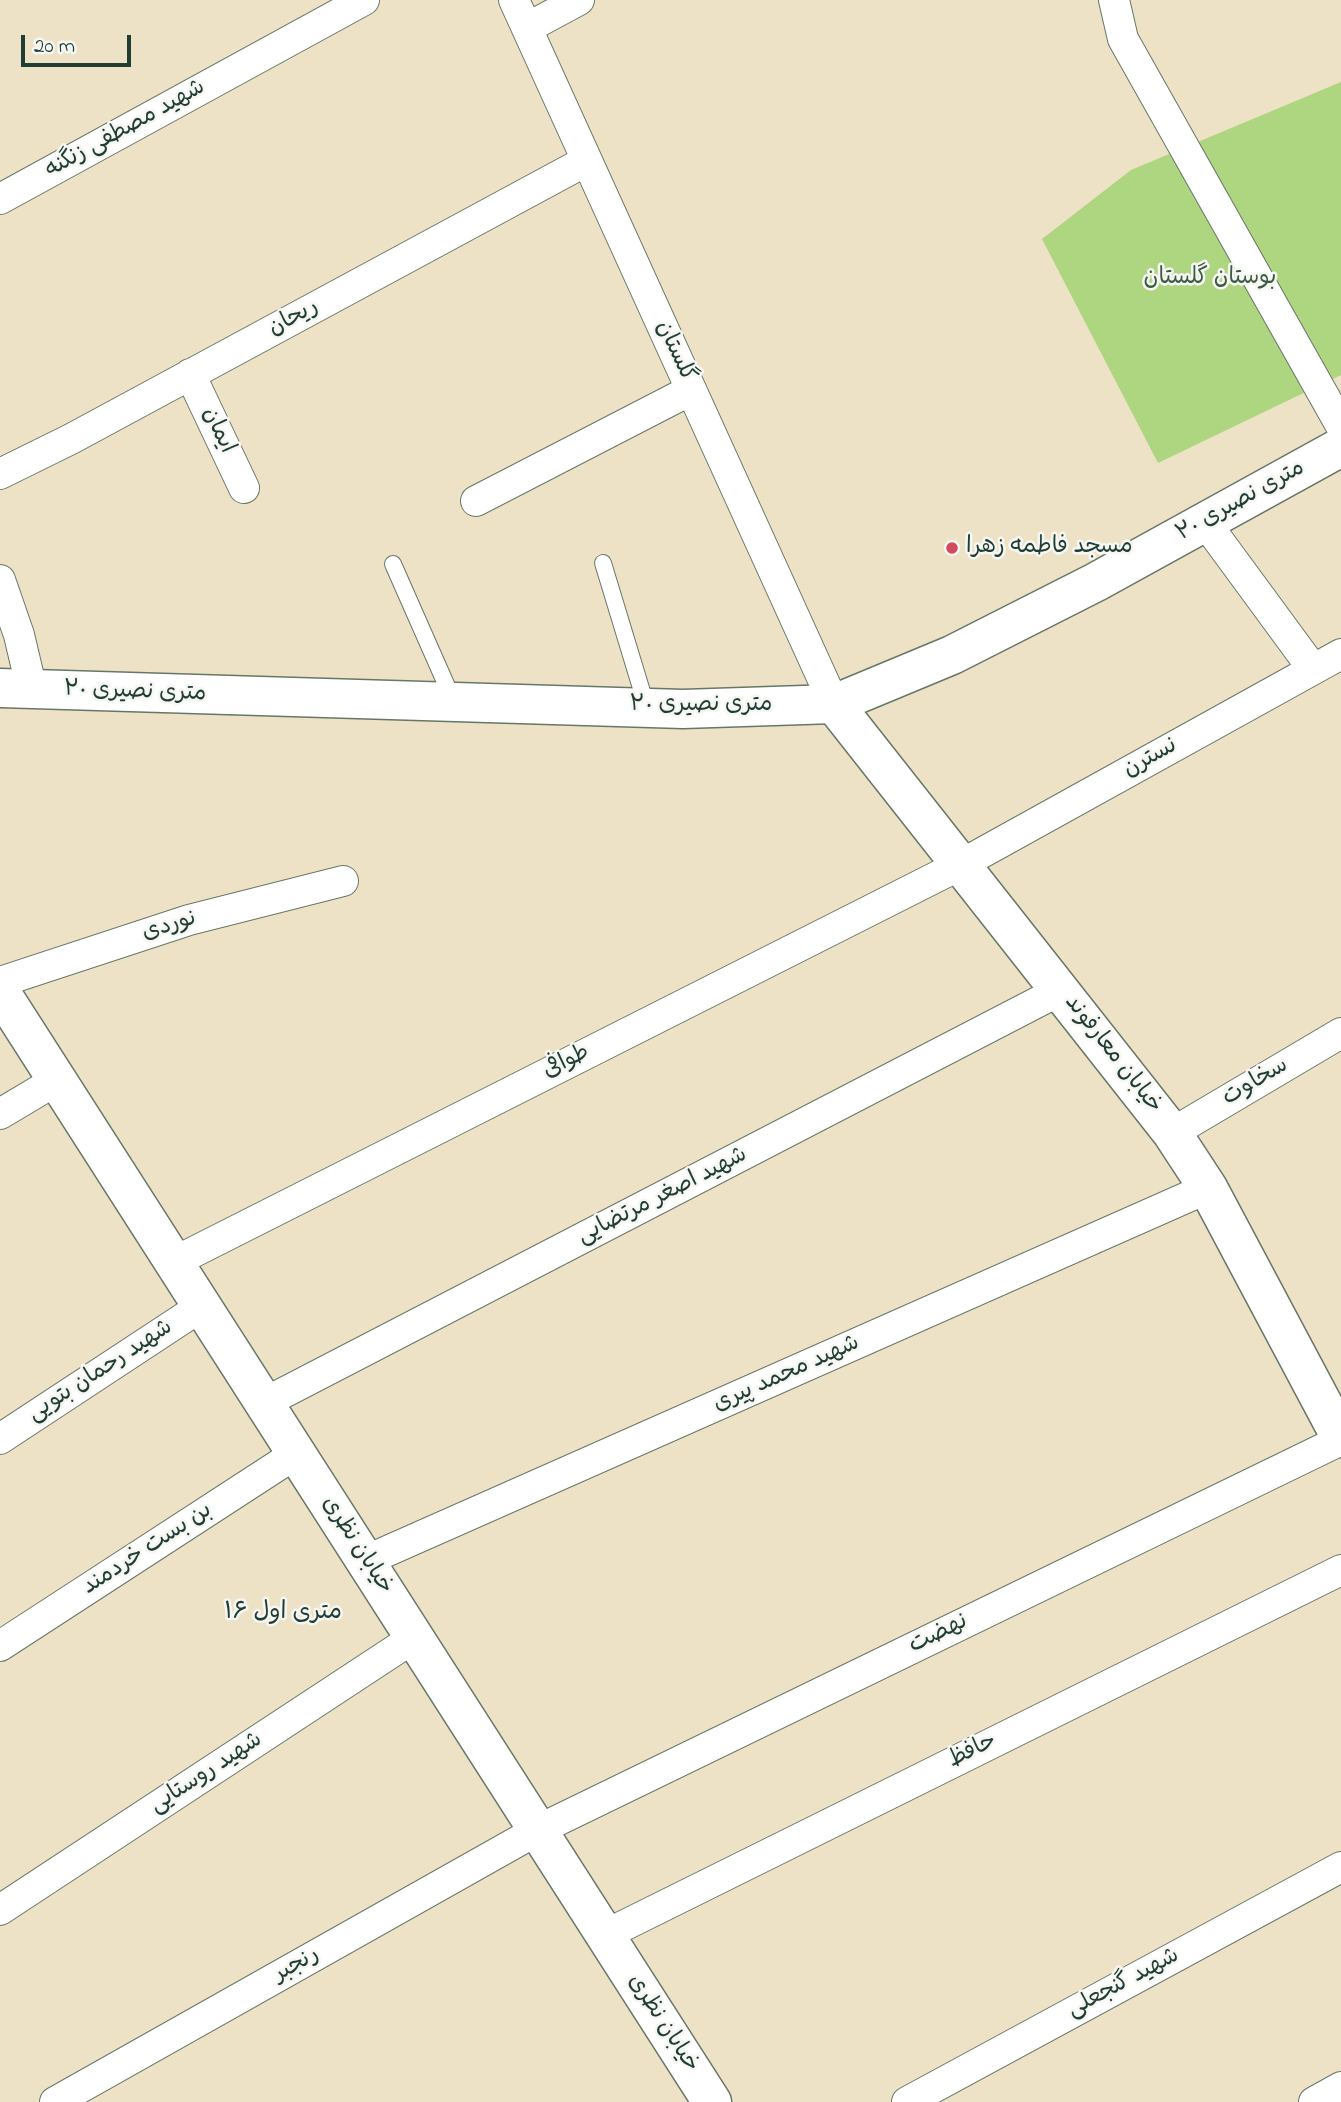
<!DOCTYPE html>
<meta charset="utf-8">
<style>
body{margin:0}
#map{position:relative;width:1341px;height:2102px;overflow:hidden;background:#ede2c5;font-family:"Indie Flower",sans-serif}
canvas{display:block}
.scale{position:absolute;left:21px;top:35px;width:110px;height:32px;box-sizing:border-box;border:4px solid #1f3d34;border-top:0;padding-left:9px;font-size:21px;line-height:24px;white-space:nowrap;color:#1f3d34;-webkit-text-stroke:5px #f6f6f2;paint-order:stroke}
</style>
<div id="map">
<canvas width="1341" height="2102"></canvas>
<div class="scale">20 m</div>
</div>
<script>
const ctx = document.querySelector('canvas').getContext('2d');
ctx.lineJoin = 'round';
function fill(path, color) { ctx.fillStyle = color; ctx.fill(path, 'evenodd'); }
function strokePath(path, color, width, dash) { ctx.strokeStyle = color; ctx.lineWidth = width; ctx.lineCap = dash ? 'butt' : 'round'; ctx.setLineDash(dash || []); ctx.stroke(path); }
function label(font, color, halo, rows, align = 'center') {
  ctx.font = font + ' "Indie Flower","Playpen Sans Arabic",sans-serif'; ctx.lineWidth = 5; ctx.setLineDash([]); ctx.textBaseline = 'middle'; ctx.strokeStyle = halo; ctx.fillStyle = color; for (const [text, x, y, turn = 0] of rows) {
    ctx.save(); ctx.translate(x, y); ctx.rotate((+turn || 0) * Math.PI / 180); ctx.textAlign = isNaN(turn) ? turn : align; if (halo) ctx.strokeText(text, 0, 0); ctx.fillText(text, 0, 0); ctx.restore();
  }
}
fill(new Path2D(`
 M1341,82V375L1158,463L1042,239L1131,170Z`), '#aed57f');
const service = new Path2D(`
 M603,563L647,708
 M393,564L453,700`);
const minor = new Path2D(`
 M514,0L834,704
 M1114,0L1123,39L1341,426
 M527,28L579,0
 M0,199L364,0
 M190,374L244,488
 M0,474L71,439L586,161
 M476,501L691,390
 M1205,522L1313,669
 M0,580L19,635L32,690
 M0,982L189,920L343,881
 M0,1114L57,1080
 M1172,1133L1341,1033
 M174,1262L960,865L1341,654
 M264,1403L1061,990
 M0,1439L202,1306
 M365,1561L1208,1188
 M0,1646L297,1453
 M0,1910L415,1637
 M605,1935L1341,1570
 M55,2102L538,1830L1341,1440
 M907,2102L1341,1867
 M1314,2102L1341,2087`);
const tertiary = new Path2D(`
 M834,704L1172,1133L1208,1188L1341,1438
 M0,991L712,2102`);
const secondary = new Path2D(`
 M0,688L683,709L834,704L952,655L1096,582L1341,447`);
strokePath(service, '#677767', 18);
strokePath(minor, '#677767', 32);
strokePath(tertiary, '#677767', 41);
strokePath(secondary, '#677767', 41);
strokePath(service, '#fff', 16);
strokePath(minor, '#fff', 30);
strokePath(tertiary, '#fff', 38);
strokePath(secondary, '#fff', 38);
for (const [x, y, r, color] of [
 [952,548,7,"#d1495b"]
]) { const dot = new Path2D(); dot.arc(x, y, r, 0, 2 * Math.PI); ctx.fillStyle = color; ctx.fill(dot); strokePath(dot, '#f6f6f2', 2.5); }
label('23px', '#1f3d34', '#f6f6f2', [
 ["شهید مصطفی زنگنه",126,130,-29],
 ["ریحان",294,319,-28],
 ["گلستان",674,352,65],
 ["ایمان",217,431,65],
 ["۲۰ متری نصیری",1241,502,-29],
 ["۲۰ متری نصیری",135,693,2],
 ["۲۰ متری نصیری",701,706],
 ["نسترن",1151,759,-29],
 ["نوردی",170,927,-17],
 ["خیابان معارفوند",1112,1055,52],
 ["طوافی",567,1063,-27],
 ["سخاوت",1256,1083,-31],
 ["شهید اصغر مرتضایی",663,1197,-27],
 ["شهید رحمان بتویی",101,1372,-33],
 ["شهید محمد پیری",787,1375,-24],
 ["خیابان نظری",356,1546,57],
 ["بن بست خردمند",148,1550,-33],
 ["نهضت",939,1635,-26],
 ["حافظ",973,1752,-26],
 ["شهید روستایی",207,1774,-33],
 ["رنجبر",297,1966,-29],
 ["شهید گنجعلی",1124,1984,-28],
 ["خیابان نظری",662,2024,57]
]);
label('23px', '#3c5b43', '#f6f6f2', [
 ["بوستان گلستان",1210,279]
]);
label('23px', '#1f3d34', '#f6f6f2', [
 ["مسجد فاطمه زهرا",966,548]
], 'left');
label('24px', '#1f3d34', '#f6f6f2', [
 ["۱۶ متری اول",283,1614]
]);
</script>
